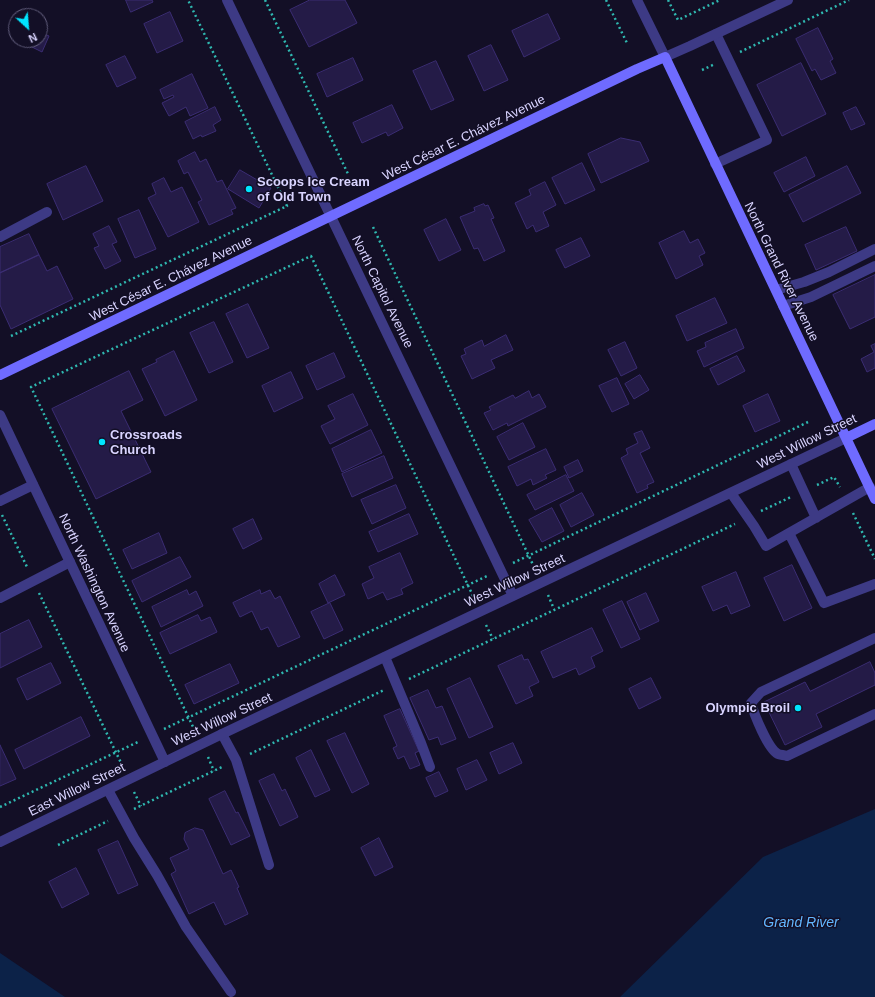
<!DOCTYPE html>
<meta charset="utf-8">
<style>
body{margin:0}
#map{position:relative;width:875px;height:997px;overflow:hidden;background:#130f26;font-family:Arial,sans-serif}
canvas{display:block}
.north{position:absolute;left:8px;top:8px;width:40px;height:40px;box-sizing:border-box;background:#130f26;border:1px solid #625e7d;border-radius:50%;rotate:154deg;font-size:11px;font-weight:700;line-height:16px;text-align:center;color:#d9d4ff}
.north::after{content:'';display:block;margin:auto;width:14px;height:18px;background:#00e5ff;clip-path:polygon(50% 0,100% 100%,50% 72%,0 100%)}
</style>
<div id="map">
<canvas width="875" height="997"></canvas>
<div class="north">N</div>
</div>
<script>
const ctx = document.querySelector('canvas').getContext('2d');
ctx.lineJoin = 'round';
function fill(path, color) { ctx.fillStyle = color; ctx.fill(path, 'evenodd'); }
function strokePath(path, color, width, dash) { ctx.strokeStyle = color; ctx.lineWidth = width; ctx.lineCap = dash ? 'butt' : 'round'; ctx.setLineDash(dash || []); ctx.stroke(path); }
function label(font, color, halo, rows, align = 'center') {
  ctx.font = font + ' Arial,sans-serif'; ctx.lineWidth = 3; ctx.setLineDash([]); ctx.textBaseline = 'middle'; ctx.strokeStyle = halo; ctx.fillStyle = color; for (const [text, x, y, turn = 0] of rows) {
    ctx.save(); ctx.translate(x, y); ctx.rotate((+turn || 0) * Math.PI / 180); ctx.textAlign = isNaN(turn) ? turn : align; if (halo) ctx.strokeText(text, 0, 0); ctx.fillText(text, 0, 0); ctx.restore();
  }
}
fill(new Path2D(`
 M875,809V997H620L763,857Z
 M0,953L65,997H0Z`), '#0c2248');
const building = new Path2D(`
 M126,0H152L153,2L131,12Z
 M310,0H345L357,23L309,47L290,10Z
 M170,12L183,41L157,53L144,24Z
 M548,14L560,39L524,57L512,31Z
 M818,28L833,59L830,61L836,73L821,80L815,69L812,71L796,39Z
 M40,32L49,36L42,52L28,45L30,40H40Z
 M491,45L508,80L484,91L468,56Z
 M125,56L136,78L117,87L106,65Z
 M353,58L363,80L327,97L317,74Z
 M436,61L454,100L431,110L413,71Z
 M801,63L826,114L782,136L757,85Z
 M192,74L208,108L190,116L186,107L169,116L162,103L174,97L173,95L164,99L160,90Z
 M392,105L403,128L388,136L386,132L362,143L353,123Z
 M215,107L221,120L213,125L216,131L202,137L201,135L193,139L185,122Z
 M856,107L865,124L851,130L843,113Z
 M621,138L640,142L649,161L601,183L588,154Z
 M195,152L200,162L206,159L217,182L222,180L236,208L231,210L233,214L209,225L198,202L202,200L188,172L184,174L178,161Z
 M806,157L815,176L784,192L774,173Z
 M582,163L595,190L565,204L552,178Z
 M86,166L103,201L63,220L47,184Z
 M847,166L861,193L803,222L789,195Z
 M240,170L271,188L259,208L228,189Z
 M164,178L171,192L182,187L199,222L168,237L148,198L156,194L152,184Z
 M545,182L556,205L543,212L549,226L536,232L533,225L527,229L515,203L531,195L529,190Z
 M484,204L485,206L488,205L494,218L491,219L505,251L484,261L478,248L474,249L460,217L475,211L474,208Z
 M139,210L156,249L135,258L118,219Z
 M446,219L461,250L439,261L424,230Z
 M109,226L117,242L112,244L121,261L105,269L94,248L99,246L93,234Z
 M846,227L857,251L816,270L805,245Z
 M684,231L690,243L698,239L705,253L699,256L703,265L676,279L659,243Z
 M29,234L39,255L0,273V247Z
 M581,238L590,256L565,268L556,250Z
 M39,255L47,271L57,266L73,299L11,329L0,305V273Z
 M875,275V317L850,329L833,295Z
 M715,298L727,323L687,341L676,316Z
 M248,304L269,348L247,358L226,314Z
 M214,322L233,362L209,373L190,333Z
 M736,329L744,348L704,367L697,351L706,347L705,343Z
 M506,335L513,350L491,360L495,368L472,379L461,356L466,354L464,349L482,340L484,346Z
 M625,342L637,368L621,376L608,350Z
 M875,344V368L867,372L861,359L874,352L871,346Z
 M174,351L197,400L165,416L142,369L157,362L156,360Z
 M334,353L345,377L317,390L306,366Z
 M737,356L745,371L718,385L710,369Z
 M129,371L143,400L121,411L151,472L96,499L52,409Z
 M291,372L303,398L274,412L262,386Z
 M640,375L649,390L634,399L625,384Z
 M617,378L629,404L612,412L599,386Z
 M529,391L532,398L539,394L546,407L508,426L507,423L493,430L484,413L491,410L489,407L513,395L515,398Z
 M353,394L368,425L330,444L321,426L335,419L328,406Z
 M768,394L780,421L755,432L743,406Z
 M523,423L535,447L509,460L497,437Z
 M371,430L382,453L342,472L332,449Z
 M642,431L650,448L640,453L654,482L647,485L648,488L637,493L621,458L628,454L626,449L638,443L634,434Z
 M546,449L556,470L545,475L547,478L533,485L531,479L517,486L508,467Z
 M384,456L393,478L352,497L342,474Z
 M578,460L583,471L569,478L564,467Z
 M566,475L574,491L535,510L527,495Z
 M396,485L406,508L372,524L361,500Z
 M582,493L594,515L571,527L560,505Z
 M552,508L564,531L542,542L529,520Z
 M409,514L418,534L378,552L369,532Z
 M253,519L262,539L243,549L233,529Z
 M159,533L167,553L132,569L123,550Z
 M400,553L413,583L401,589L403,594L387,600L383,592L368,599L362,584L374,578L369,567Z
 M180,557L191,577L142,602L132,581Z
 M792,565L812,608L784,621L764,578Z
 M736,572L750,606L731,614L727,605L713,611L702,587Z
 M335,575L345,595L328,603L319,584Z
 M187,590L189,595L196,591L203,606L161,627L152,607Z
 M260,590L261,594L270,590L275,599L280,596L300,637L278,647L268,627L261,630L252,611L240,617L233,603Z
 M646,593L659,621L640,630L627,602Z
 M622,601L640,639L621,648L603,610Z
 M330,603L343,630L324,639L311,612Z
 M198,615L201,621L210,617L217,632L170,654L160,633Z
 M29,620L42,647L0,668V634Z
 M592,628L603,651L591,657L595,667L579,675L576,668L553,678L541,652Z
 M522,655L524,660L528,659L539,682L529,687L533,696L516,704L498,666Z
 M870,662L875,673V685L816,714L822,727L785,745L764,702L805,682L810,691Z
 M51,663L61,683L27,700L17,679Z
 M230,664L239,683L194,704L185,685Z
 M470,678L493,727L469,738L447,689Z
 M651,678L661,698L639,709L629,689Z
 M428,690L436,708L442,706L456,739L441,745L438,737L429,740L410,698Z
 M400,709L419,751L415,753L420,765L410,769L404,756L398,759L393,748L397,746L384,716Z
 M81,717L90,736L24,769L15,750Z
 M345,733L369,784L352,793L327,741Z
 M513,743L522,763L499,774L490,753Z
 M0,745L16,779L0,786Z
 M311,750L330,790L315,797L296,758Z
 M477,760L487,780L466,790L457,769Z
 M439,772L448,791L435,797L426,778Z
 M274,774L282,791L285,789L298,817L280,826L259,781Z
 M225,791L236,813L238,812L250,836L231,845L209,799Z
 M195,828L203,830L223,874L231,870L239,887L237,888L248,914L225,925L214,902L189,914L171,874L176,871L170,858L189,849L184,839L185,833Z
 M379,838L393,867L375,876L361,848Z
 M118,841L138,885L118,894L98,850Z
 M76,868L89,894L62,908L49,882Z`);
fill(building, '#241b47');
strokePath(building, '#3b2d73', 1);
strokePath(new Path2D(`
 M265,0L349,176
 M606,0L627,43
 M668,0L678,20L720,0
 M740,52L849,0
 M702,70L715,64
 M373,227L535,569
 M11,336L287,206L188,0
 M817,485L834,477L840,487
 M761,511L791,497
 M853,513L875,559
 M2,515L28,569
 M513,563L808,422
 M39,593L123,767
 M548,595L554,609
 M486,625L493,639
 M409,679L735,524
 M164,729L487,576
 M195,731L31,387L311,256L474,598
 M250,754L384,690
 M208,757L214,771
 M134,792L141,806
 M0,807L140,741
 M134,809L224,766
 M58,845L108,821`), '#2fb8b0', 2.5, [2, 3]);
strokePath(new Path2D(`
 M715,164L767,140L716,34
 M0,237L47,212
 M776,290L804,282L829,272L875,249
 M783,306L811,297L875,266
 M791,464L816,518
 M731,493L754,526L766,546L870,487
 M0,501L33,485
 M789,533L824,603L875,584
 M0,598L70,562
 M875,638L761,692L751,703C754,714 768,749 778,754C780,755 785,755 787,756L875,714
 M385,657L421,743L430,767
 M222,734L236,760L269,865
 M108,790L134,838L157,875L186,927L231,992`), '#3d3a85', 10);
strokePath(new Path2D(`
 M227,0L513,596
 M637,0L665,57L690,46L788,0
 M0,415L165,762
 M0,842L222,734L846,438`), '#3d3a85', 10);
strokePath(new Path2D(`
 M0,375L637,69L665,57L875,499
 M846,438L875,424`), '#6f6bff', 10);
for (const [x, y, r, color] of [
 [249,189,4,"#00e5ff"],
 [102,442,4,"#00e5ff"],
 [798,708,4,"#00e5ff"]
]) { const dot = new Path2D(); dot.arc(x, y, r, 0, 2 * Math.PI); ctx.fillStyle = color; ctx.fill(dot); strokePath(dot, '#130f26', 1.5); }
label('13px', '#d9d4ff', '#130f26', [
 ["West César E. Chávez Avenue",464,138,-26],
 ["North Grand River Avenue",781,272,64],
 ["West César E. Chávez Avenue",171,279,-26],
 ["North Capitol Avenue",382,292,64],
 ["West Willow Street",807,442,-26],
 ["West Willow Street",515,581,-25],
 ["North Washington Avenue",94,583,65],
 ["West Willow Street",222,720,-25],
 ["East Willow Street",77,790,-26]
]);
label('bold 13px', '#d9d4ff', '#130f26', [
 ["Scoops Ice Cream",257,182],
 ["of Old Town",257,197],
 ["Crossroads",110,435],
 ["Church",110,450],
 ["Olympic Broil",790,708,"right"]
], 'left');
label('italic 14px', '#62b6ff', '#130f26', [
 ["Grand River",801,923]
]);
</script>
